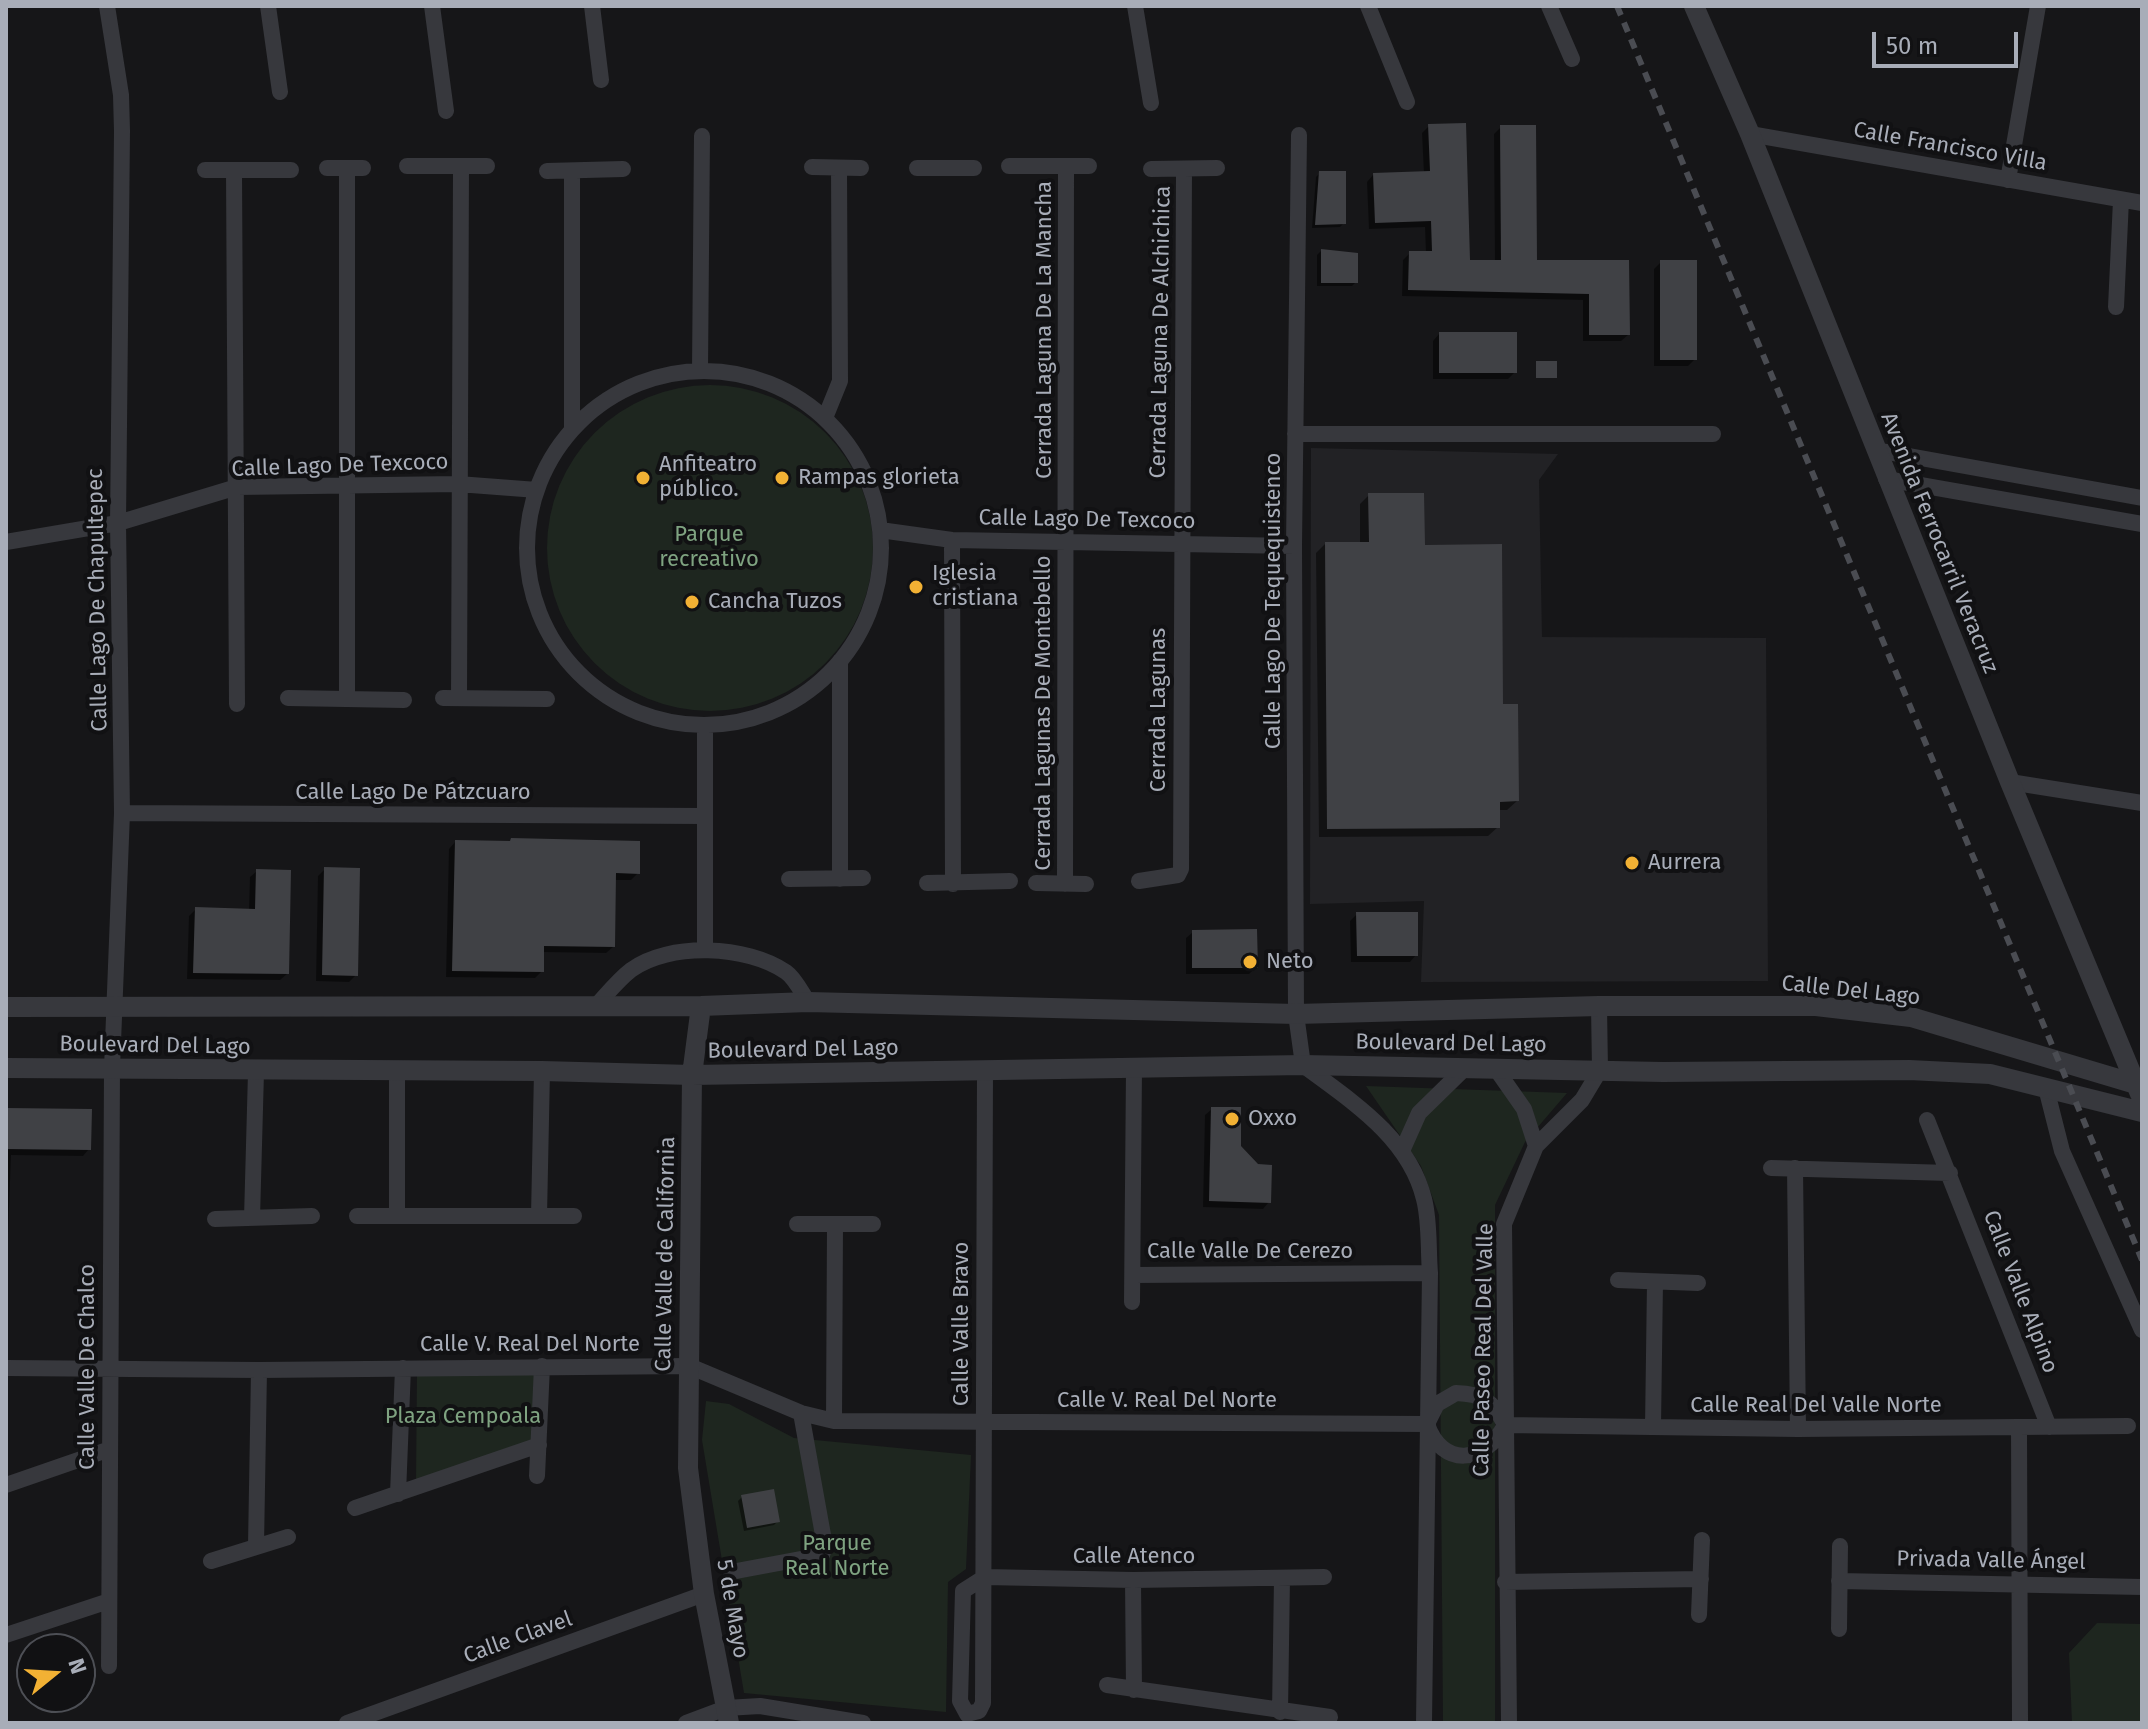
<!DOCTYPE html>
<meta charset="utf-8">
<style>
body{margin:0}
#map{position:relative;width:2148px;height:1729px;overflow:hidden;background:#161618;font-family:"Fira Sans",sans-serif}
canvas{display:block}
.frame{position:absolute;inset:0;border:8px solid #a8adb8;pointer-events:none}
.north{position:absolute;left:16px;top:1633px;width:80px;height:80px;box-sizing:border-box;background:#111113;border:2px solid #4d4f55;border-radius:50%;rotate:72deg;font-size:22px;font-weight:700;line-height:32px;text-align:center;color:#a8adb8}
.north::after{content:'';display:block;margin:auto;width:28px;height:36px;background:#f2b134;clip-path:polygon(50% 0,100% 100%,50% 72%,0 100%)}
.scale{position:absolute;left:1872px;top:32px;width:146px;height:36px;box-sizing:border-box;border:4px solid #a8adb8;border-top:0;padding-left:10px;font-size:24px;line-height:28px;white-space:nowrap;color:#a8adb8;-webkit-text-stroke:6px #111113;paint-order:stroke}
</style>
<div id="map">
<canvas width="2148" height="1729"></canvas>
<div class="frame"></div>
<div class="north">N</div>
<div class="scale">50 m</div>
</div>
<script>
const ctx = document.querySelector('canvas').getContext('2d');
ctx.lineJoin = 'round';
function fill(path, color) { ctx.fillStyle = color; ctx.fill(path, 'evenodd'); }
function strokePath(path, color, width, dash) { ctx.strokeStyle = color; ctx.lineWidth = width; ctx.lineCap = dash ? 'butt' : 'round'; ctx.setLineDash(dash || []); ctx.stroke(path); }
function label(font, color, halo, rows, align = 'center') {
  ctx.font = font + ' "Fira Sans",sans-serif'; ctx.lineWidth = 8; ctx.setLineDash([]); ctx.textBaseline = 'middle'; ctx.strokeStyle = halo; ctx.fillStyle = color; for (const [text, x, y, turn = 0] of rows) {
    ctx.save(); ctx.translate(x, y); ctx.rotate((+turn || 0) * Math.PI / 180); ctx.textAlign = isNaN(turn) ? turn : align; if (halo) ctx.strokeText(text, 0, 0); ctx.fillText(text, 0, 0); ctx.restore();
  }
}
fill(new Path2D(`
 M1311,448L1558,454L1539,480L1542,637L1766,638L1768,981L1421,982L1424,901L1310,904Z`), '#222225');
fill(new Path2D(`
 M547 548a163 163 0 1 1 326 0a163 163 0 1 1-326 0Z
 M1366,1086L1567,1093L1525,1142L1495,1205V1723H1443L1439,1215L1421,1166Z
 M536,1370L534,1441L416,1484L417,1371Z
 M706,1401L729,1404L794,1438L971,1455L966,1569L948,1582L946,1712L744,1693L702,1440Z
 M2097,1623L2142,1624V1723H2072L2069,1653Z`), '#1e261f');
fill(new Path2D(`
 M1429,126L1468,262H1495L1494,134L1501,127L1535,262H1627L1628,335L1621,341H1583V300L1402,296L1403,260L1410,253H1426L1425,227L1369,229L1367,182L1373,175L1424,174L1422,133Z
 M1320,173L1344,223L1340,227L1312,228L1316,177Z
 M1321,251L1356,282L1352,286H1317V255Z
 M1661,262L1695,359L1688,366H1654V269Z
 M1439,334L1515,372L1508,379H1433V341Z
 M1369,495L1423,547L1501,706L1517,801L1507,810H1498V827L1488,836L1319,837L1316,553L1325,544H1360V504Z
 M455,842L638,873L631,880H614L613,947L606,953L542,952V971L535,978L446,977L449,849Z
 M325,869L356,975L349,982L316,981L318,876Z
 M257,871L287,974L280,980L187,979L189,916L196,909L249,910L250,877Z
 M1357,914L1416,955L1410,962H1351L1350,921Z
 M1193,932L1256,967L1249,974H1186V938Z
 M6,1108L89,1149L83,1156L11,1155L6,1287Z
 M1212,1109L1269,1202L1263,1209L1203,1207L1205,1115Z
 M742,1497L778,1521L774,1525L744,1531L738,1501Z`), '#0007');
fill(new Path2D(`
 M1466,123L1470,260H1501L1500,125H1536L1537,260H1629L1630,335H1589V294L1408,290L1409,251H1432L1431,221L1375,223L1373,173L1430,171L1428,124Z
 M1319,171H1346V224L1315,225Z
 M1321,249L1358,253V283H1321Z
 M1660,260H1697V360H1660Z
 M1439,332H1517V373H1439Z
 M1536,361H1557V378H1536Z
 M1368,493H1424L1425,545L1502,544L1503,704H1518L1519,801L1500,802V828L1327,829L1325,542H1369Z
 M511,838L640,841V874L616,873L615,947L544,946V972L452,971L455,840L510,841Z
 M324,867L360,868L358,976L322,975Z
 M256,869L291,870L289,974L193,973L195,907L255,909Z
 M1356,912H1418V956H1357Z
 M1257,929L1258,968H1192V930Z
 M1211,1107H1241V1146L1258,1164L1272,1165L1271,1203L1209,1201Z
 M6,1108L92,1109L91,1150L6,1149Z
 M774,1489L780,1522L747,1528L741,1495Z`), '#404145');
strokePath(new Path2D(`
 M107,6L121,95L122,131L118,523L122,813L112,1068L109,1666
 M268,6L280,92
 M432,6L446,111
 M592,6L601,80
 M1135,6L1151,103
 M1368,6L1407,102
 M1549,6L1572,59
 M1750,134L2142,203
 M1299,135L1294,546L1296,1014L1303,1065C1351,1101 1409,1137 1424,1199C1430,1222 1428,1249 1430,1273L1424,1723
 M407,166H487
 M1009,166H1089
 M812,167L861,168
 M327,168H363
 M917,168H974
 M347,169V698
 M1151,169L1217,168
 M205,170H291
 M234,171L237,704
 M547,171L623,169
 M2008,180L2038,6
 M2116,307L2121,200
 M700,370L702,136
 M527 548a177 177 0 1 1 354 0a177 177 0 1 1-354 0Z
 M825,418L840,381L839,168
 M572,430V173
 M1295,434H1713
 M1876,450L2142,498
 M1886,479L2142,524
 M880,530L952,540L1294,546
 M952,540L953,884
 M6,542L118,523L237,487L458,484L537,490
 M840,661V879
 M288,698L404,700
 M443,698L547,699
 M459,698L461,168
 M2010,782L2142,803
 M122,813L704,816
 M789,879L863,878
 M1139,881L1178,875L1181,869L1184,169
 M927,883L1010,881
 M1036,883L1086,884
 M1065,884L1066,167
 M705,950V726
 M596,1006C607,994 618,980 631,970C669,942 747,945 786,972C795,978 802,993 808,1002
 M1496,1069L1524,1109L1536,1146
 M397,1072V1216
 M985,1072L983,1703L979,1711L967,1714L960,1701L963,1591L985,1577
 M2046,1088L2062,1151L2142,1330
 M1927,1120L2049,1427
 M1402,1151L1419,1113L1464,1069
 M1771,1168L1950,1173
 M1795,1168L1798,1429
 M357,1216H574
 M539,1216L542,1071
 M252,1218L256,1072
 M215,1219L312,1216
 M797,1224H873
 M1133,1275L1430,1273
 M1618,1280L1698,1283
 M1132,1302L1134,1068
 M6,1368L259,1370L689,1366L801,1413L834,1421L1427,1424
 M1456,1393C1483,1394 1493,1401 1505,1425C1485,1464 1442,1468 1427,1424L1437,1404Z
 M834,1421L835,1226
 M1505,1425L1798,1429L2128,1426
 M1653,1427L1655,1282
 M2019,1427L2020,1723
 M537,1476L542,1366
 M6,1485L110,1449
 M398,1494L403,1368
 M355,1508L539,1445
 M256,1546L259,1370
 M211,1561L288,1537
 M731,1572L822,1555L825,1546L801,1413
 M985,1577L1133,1580L1324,1577
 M1133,1580L1134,1690
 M1839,1581L2142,1587
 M1505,1582L1701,1579
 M1699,1615L1702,1540
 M1839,1629L1840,1546
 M6,1635L109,1601
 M1107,1685L1330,1717
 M1280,1712L1282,1578
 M347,1723L704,1594
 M686,1723L726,1708L760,1706L863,1723
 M1509,1723L1504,1224L1536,1146L1582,1100L1600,1070L1599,1006`), '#37383d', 16);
strokePath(new Path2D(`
 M1694,6L1750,134L2010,782L2140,1094
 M701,1006L692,1075L688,1468L704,1594L729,1723
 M6,1007L701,1006L808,1002L1296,1014L1599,1006H1816L1911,1017L2142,1086
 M6,1068L542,1071L692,1075L1303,1065L1663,1072L1909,1070L1990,1074L2142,1112`), '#37383d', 20);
strokePath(new Path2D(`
 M1617,6L2142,1260`), '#4a4c52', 6, [10, 8]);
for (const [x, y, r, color] of [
 [643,478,8,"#f2b134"],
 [782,478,8,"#f2b134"],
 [916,587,8,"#f2b134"],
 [692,602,8,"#f2b134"],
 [1632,863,8,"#f2b134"],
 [1250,962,8,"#f2b134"],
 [1232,1119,8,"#f2b134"]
]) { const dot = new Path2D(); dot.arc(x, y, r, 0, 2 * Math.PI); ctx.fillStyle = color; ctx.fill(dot); strokePath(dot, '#111113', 3); }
label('22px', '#a8adb8', '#111113', [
 ["Calle Francisco Villa",1950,147,10],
 ["Cerrada Laguna De La Mancha",1045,330,-90],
 ["Cerrada Laguna De Alchichica",1161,332,-89],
 ["Calle Lago De Texcoco",340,466,-2],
 ["Calle Lago De Texcoco",1087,520,1],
 ["Avenida Ferrocarril Veracruz",1939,543,68],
 ["Calle Lago De Chapultepec",98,600,-91],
 ["Calle Lago De Tequequistenco",1274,601,-90],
 ["Cerrada Lagunas",1159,710,-90],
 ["Cerrada Lagunas De Montebello",1044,713,-90],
 ["Calle Lago De Pátzcuaro",413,793],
 ["Calle Del Lago",1851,991,6],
 ["Boulevard Del Lago",1451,1044,1],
 ["Boulevard Del Lago",155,1046,1],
 ["Boulevard Del Lago",803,1050,-1],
 ["Calle Valle De Cerezo",1250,1252],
 ["Calle Valle de California",666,1254,-89],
 ["Calle Valle Alpino",2020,1292,69],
 ["Calle Valle Bravo",962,1324,-90],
 ["Calle V. Real Del Norte",530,1345],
 ["Calle Paseo Real Del Valle",1484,1350,-89],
 ["Calle Valle De Chalco",88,1367,-90],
 ["Calle V. Real Del Norte",1167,1401],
 ["Calle Real Del Valle Norte",1816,1406],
 ["Calle Atenco",1134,1557],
 ["Privada Valle Ángel",1991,1561,1],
 ["5 de Mayo",732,1609,80],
 ["Calle Clavel",518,1638,-20]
]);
label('22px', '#a8adb8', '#111113', [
 ["Anfiteatro",659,465],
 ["público.",659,490],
 ["Rampas glorieta",798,478],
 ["Iglesia",932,574],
 ["cristiana",932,599],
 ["Cancha Tuzos",708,602],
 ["Aurrera",1648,863],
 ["Neto",1266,962],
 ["Oxxo",1248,1119]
], 'left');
label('22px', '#7fa381', '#111113', [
 ["Parque",709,535],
 ["recreativo",709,560],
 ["Plaza Cempoala",463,1417],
 ["Parque",837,1544],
 ["Real Norte",837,1569]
]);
</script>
